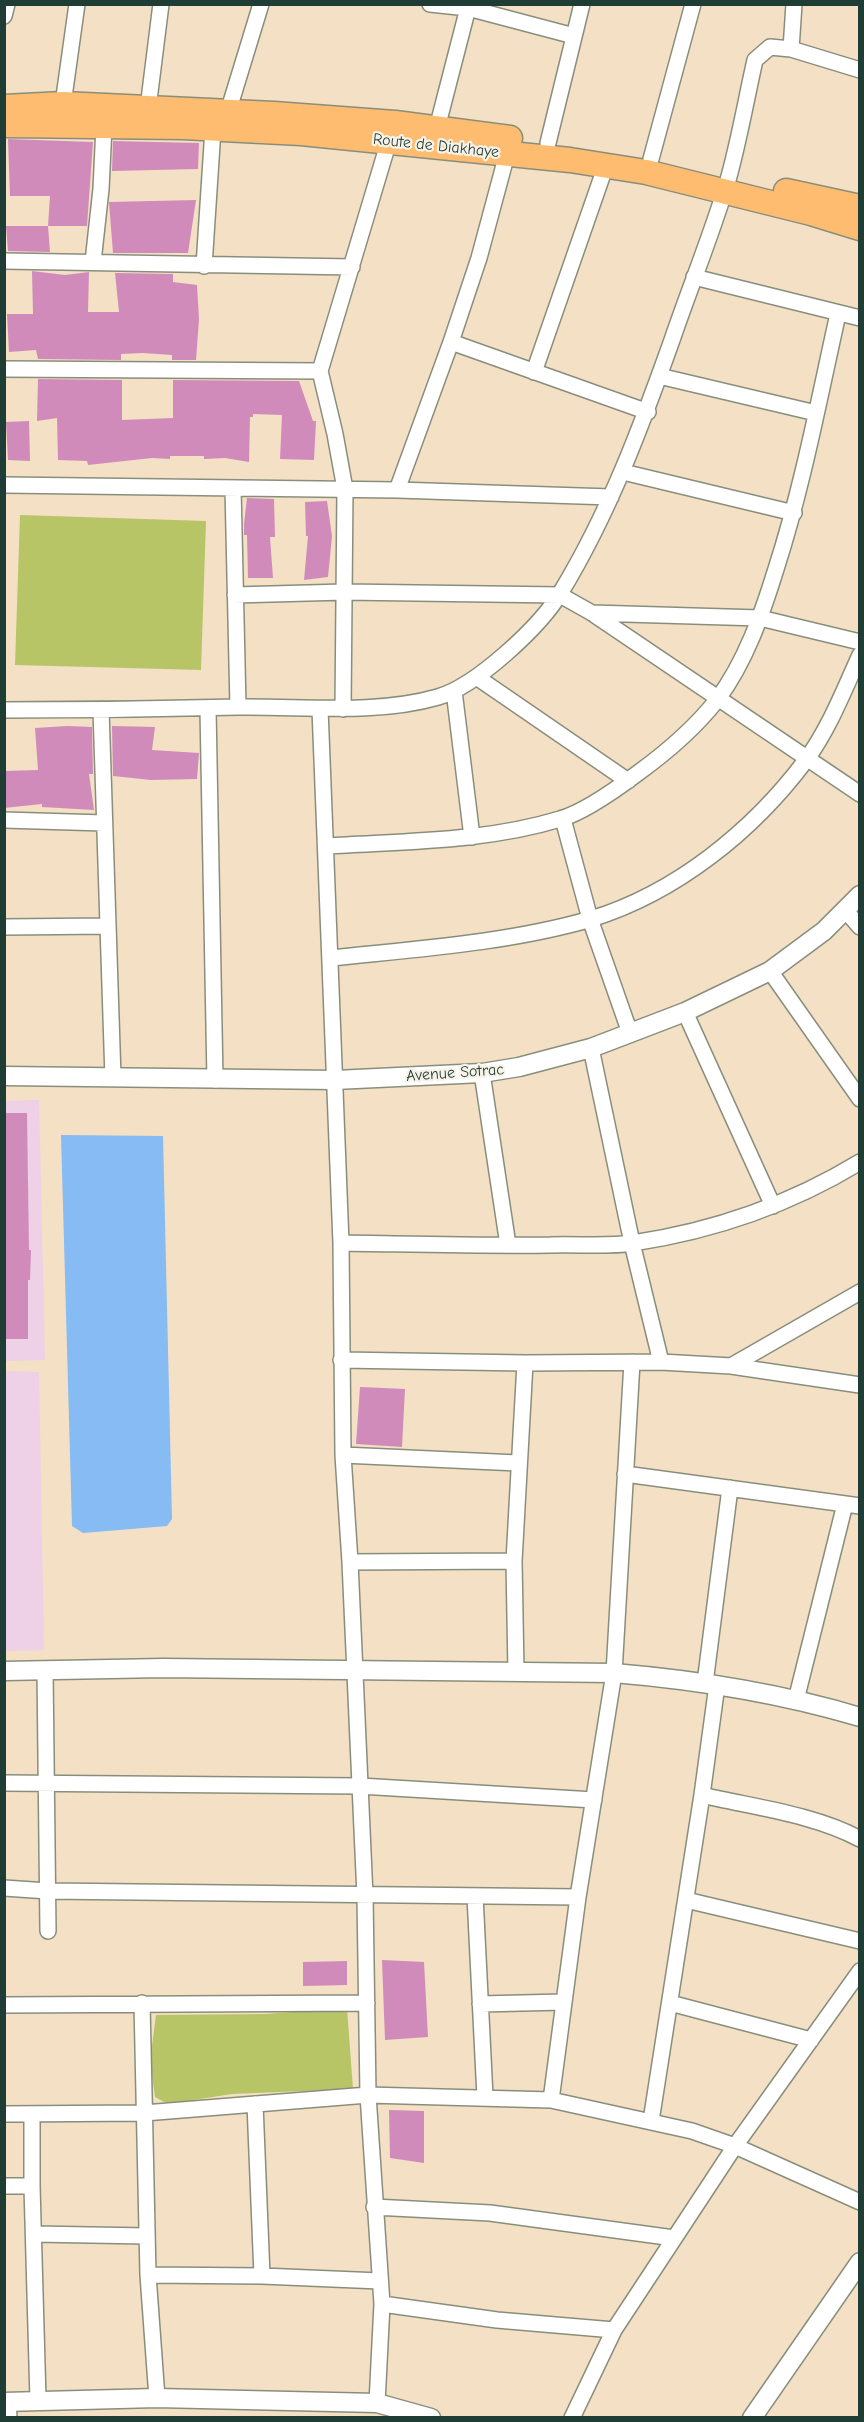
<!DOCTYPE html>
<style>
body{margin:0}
#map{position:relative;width:864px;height:2422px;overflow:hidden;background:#f3e0c5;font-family:"Comic Neue",sans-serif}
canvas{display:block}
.frame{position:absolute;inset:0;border:6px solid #1f3d34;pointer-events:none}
</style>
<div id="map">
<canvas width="864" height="2422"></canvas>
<div class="frame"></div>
</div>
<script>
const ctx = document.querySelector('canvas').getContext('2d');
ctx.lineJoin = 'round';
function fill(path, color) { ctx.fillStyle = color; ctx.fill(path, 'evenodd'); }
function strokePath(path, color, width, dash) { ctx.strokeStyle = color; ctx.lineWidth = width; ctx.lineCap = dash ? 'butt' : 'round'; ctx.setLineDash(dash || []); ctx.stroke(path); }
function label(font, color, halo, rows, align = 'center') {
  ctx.font = font + ' "Comic Neue",sans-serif'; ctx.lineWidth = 4.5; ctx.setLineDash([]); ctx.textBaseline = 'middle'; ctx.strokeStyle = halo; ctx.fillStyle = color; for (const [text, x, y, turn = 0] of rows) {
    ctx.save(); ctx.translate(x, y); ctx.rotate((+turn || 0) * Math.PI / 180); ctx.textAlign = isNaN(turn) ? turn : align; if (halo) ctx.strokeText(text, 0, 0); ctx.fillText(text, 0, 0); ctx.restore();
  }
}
fill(new Path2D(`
 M39,1100L45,1360L5,1361L4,1101Z
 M5,1371L39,1372L44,1650L5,1651Z`), '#eed0e7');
fill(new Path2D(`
 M20,515L206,521L201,670L15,665Z
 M347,2008L353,2089L232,2094L168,2104L155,2097L150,2061L156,2015L265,2014Z`), '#b7c567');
fill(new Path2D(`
 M61,1135L163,1136L172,1519L167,1526L83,1533L72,1526Z`), '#86bbf4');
fill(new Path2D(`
 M8,139L93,142L87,226H48L50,196H10Z
 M113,141L199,143L198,169L112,171Z
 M196,200L188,253H113L109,202Z
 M6,226H48L50,252L8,251Z
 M32,271L65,275L89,272L88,312H119L115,273L173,274V282L197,285L199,319L196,360H172V355L143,353L121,354V360L38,359L36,350L9,352L7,314H33Z
 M38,379L122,380V420L173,418V380L299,381L313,421H316L314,460L280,459L282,415L253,414V417H250L249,462L225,458L204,459V456H170V459L152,458L88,465L87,461L58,460L57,418L37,421Z
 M29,421L30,461L8,460L6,422Z
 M247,498L274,499L275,537H270L273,578H248L247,535H244V524Z
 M327,501L332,536L328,577L304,580L308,536H306L305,502Z
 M67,726L92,727L93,774H89L94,810L42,807V804L4,808V771L38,770L35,728Z
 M112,726L155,727L152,750L199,753L197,779L151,780L113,776Z
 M6,1113H27L29,1250H31L30,1280H28V1339H4Z
 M360,1387L405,1389L402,1447L356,1444Z
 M382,1960L424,1962L428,2037L385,2040Z
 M347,1961V1985L303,1986V1962Z
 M389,2110L424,2111V2163L390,2158Z`), '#d08bbb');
const minor = new Path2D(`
 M430,4L468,8L574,36
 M4,16L7,4
 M791,49L794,4
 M63,104L77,4
 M148,108L161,4
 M228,112L261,4
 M437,128L469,4
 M548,143L582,4
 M651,159L693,4
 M4,261L352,267
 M93,262L101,189L104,126
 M204,266L213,129
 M694,277L860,318
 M451,342L648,412
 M4,369L320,371
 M534,372L606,165
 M659,376L816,413
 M623,472L794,513
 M4,485L397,490L611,497
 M233,488L238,707
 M397,490L451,342L479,258L507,154
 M235,595L344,592L560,595L592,613L860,794
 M592,613L760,618L860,642
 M478,678L628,781
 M454,691L472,837
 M208,709L215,1080
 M320,709L341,1243L343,1455L350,1562L365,1896L368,2095L382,2304L377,2403
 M343,709L345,489L335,434L320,371L391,134
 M4,710C83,710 161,709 239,707C303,706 376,715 438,697C476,686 540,627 561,592C609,513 641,427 672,340C690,287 712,234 728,180C739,141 746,100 755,60L770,47L791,49L860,70
 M101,710L113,1078
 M563,819L590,919L630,1033
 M4,820L104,823
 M327,846C404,841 485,842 560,819C582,813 618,788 638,773C667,752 694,729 717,700C746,661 762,614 776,569C803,485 819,399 838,314
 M846,911L860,927
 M4,927L108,926
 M331,958C416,949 508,943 591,919C676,893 753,831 806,760C829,729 844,690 860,655
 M770,971L860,1099
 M685,1012L773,1206
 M591,1048L632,1243L661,1362
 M482,1073L508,1245
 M341,1243C411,1244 481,1246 551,1245C578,1244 607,1247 633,1243C713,1231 791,1204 860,1162
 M341,1360L525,1363L661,1362L731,1366L860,1385
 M731,1366L860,1292
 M343,1455L518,1463
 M625,1474L860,1506
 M350,1562L514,1561
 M45,1670L48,1931
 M516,1672L514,1561L525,1363
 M705,1683L730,1488
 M796,1700L845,1504
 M4,1783L360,1786L594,1800
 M702,1795C752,1807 814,1814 860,1839
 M4,1888L48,1891L578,1897
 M475,1896L485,2097
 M686,1900L860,1941
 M142,2003L148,2275L157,2398
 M670,2003L811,2040
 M480,2004L564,2002
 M4,2005L367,2003
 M551,2100L578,1897L614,1673L632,1362
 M255,2104L262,2276
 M4,2114L144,2113L368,2095L551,2100L692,2131L735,2146L860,2202
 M32,2114V2186L38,2400
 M651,2121L702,1795L717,1685
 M4,2186H32
 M374,2207L490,2213L674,2238
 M34,2234L147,2236
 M148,2275L262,2276L380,2281
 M382,2304L497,2320L614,2330
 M8,2402L9,2418
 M572,2418L614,2330L735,2146L860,1971`);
const tertiary = new Path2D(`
 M4,1076L335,1080L482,1073L519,1067L591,1048L685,1012L770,971L824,931L860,895
 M4,1671L163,1668L614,1673C697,1680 780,1693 860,1717
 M4,2402L157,2398L377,2403L431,2418
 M752,2418L860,2262`);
const primary = new Path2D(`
 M4,107L63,104L274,114L395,123L510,138
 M4,125L183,127L301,133L570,160L646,172L811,213L860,228
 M786,191L860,207`);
strokePath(minor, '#898e7c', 18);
strokePath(tertiary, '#898e7c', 21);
strokePath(primary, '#898e7c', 27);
strokePath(minor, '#fff', 15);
strokePath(tertiary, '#fff', 18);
strokePath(primary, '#fdbc6f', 24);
label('16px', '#1f3d34', '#f7f3e8', [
 ["Route de Diakhaye",436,146,6],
 ["Avenue Sotrac",455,1073,-4]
]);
</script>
